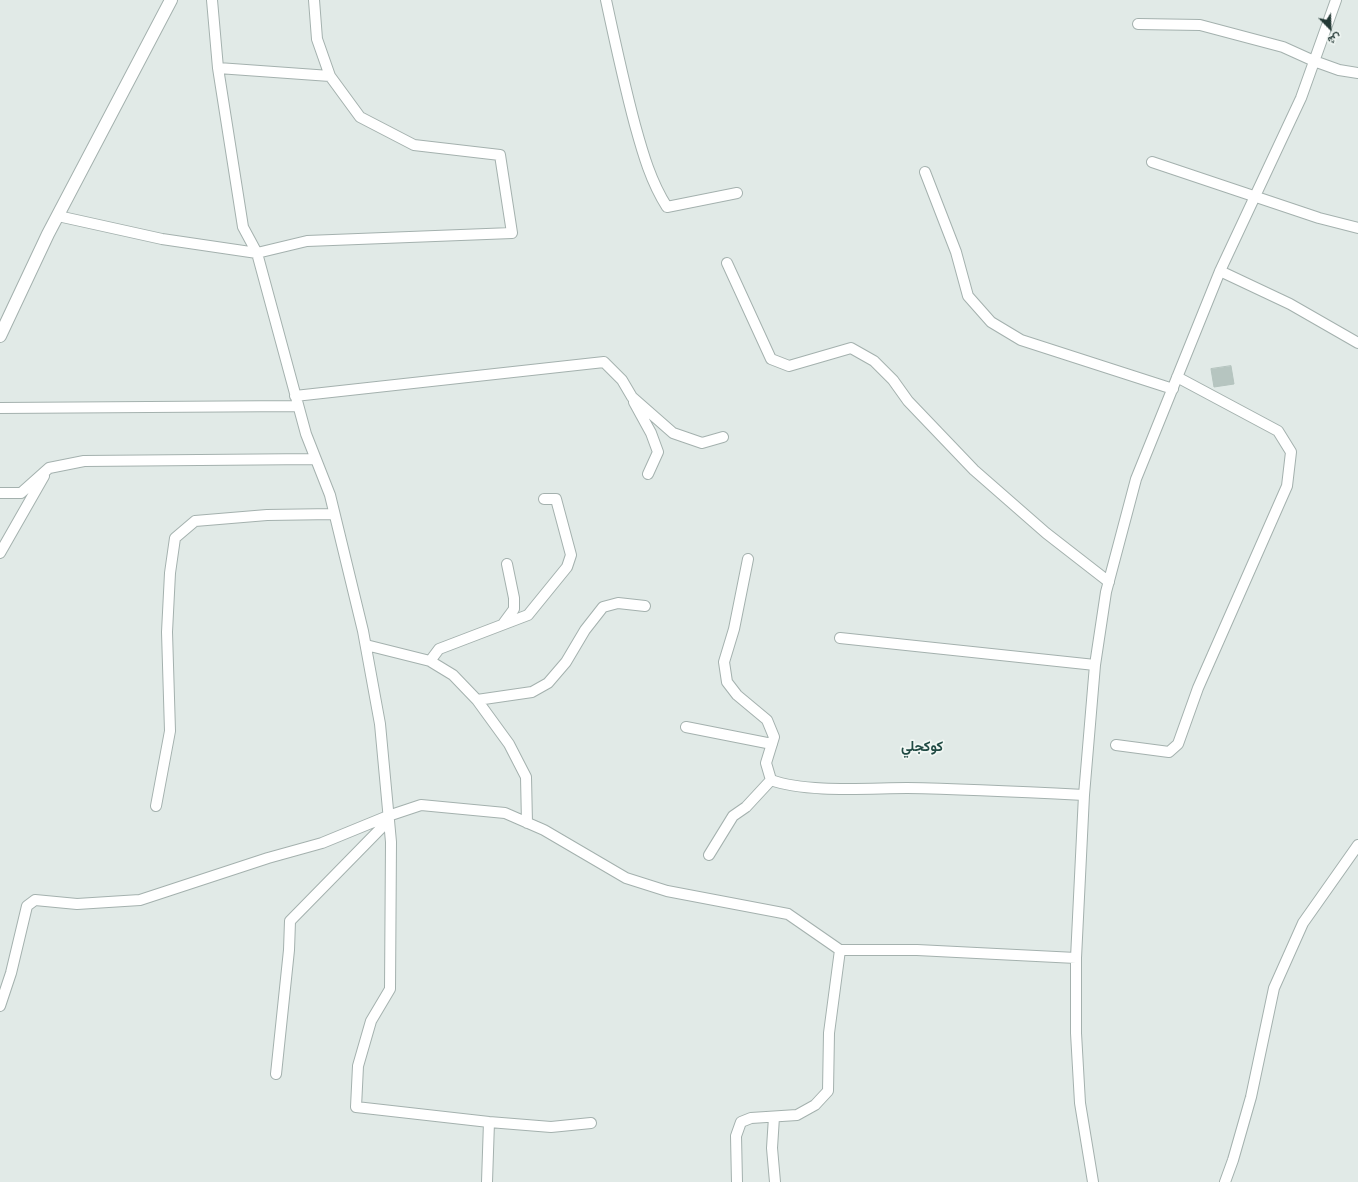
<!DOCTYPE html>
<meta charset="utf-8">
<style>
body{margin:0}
#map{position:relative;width:1358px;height:1182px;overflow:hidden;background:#e1eae7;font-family:Arial,Vazirmatn,sans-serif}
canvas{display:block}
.north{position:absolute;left:1310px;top:8px;width:40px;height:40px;-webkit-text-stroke:3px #f1f7f4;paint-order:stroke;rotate:157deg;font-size:11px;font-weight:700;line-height:16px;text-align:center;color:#233935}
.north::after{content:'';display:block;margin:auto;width:14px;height:18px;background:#233935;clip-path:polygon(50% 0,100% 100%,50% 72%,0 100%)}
</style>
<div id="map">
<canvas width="1358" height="1182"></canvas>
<div class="north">ش</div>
</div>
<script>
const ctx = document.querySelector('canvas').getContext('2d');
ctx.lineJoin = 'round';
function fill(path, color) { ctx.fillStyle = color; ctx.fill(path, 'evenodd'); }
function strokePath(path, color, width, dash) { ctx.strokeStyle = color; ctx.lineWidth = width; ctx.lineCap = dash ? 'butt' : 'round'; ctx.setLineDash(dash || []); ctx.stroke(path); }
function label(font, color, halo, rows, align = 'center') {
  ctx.font = font + ' Arial,Vazirmatn,sans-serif'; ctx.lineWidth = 3.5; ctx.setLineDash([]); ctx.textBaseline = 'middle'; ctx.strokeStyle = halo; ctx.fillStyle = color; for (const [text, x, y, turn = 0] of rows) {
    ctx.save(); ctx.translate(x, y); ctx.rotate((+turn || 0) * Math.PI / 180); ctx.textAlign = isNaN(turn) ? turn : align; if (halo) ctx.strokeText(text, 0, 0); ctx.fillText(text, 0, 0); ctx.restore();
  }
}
const building = new Path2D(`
 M1231,366L1234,384L1214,387L1211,369Z`);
fill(building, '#b6c5c0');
strokePath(building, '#b4c3be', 1);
const minor = new Path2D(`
 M212,0L218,68L243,227L257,253L306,434L330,495L363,631L380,724L391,842L390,989L371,1021L358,1066L356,1107L489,1122L551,1127L591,1123
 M606,0C615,42 624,84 635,125C643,154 651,182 667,207L737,193
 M1138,24L1200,25L1283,47L1314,61L1339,70L1358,73
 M218,68L330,76
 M1152,162L1319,218L1358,228
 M925,172L956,252L968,296L991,322L1021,340L1173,389
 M58,216L162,239L257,253L307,241L512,233L500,155L414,145L360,117L330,76L317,39L314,0
 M727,263L771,359L789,366L851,348L874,361L893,380L908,401L974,470L1046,533L1109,582
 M1220,271L1290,304L1358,343
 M295,396L604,362L622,380L632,397L673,433L702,443L723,437
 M634,402L651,433L658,452L648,474
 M0,408L298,406
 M0,493H21L49,468L84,461L315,459
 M0,553L44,476
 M748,559L734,629L724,662L727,682L737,695L767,720L774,737L766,763L771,780C806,793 869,788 907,788C966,789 1025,792 1084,795
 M503,624L514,609V598L507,564
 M840,638L1095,665
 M366,645L430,661L453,675L477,700L509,744L526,777L527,823
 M430,661L439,649L528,615L567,567L571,555L556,499H544
 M477,700L532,692L548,683L566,662L585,630L603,607L618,603L645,606
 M686,727L772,744
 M1116,745L1169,752L1178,744L1198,688L1287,486L1291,452L1278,431L1177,377
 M156,806L170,731L167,632L170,573L175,538L195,521L267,515L334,514
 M709,855L733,816L746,807L771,780
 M0,1006L11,973L27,906L35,900L77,904L140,900L268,858L322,843L388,816L421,805L505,813L544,830L626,878L667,891L788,914L840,950H917L1076,958
 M276,1074L289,950L290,921L389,820
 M774,1117L772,1148L775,1182
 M487,1182L489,1122
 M737,1182L736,1136L741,1122L751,1118L797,1115L815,1105L828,1091L829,1033L840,950
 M1093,1182L1080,1103L1076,1033V958L1084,795L1095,665L1106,592L1136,479L1220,271L1301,98L1336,0
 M1225,1182L1233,1160L1251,1097L1274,988L1303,923L1358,845`);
const tertiary = new Path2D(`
 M0,336L48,234L171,0`);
strokePath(minor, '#a4b1ae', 12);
strokePath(tertiary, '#a4b1ae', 14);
strokePath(minor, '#fff', 10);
strokePath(tertiary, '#fff', 12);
label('bold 14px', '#204a43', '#f1f7f4', [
 ["كوكجلي",922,747]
]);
</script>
